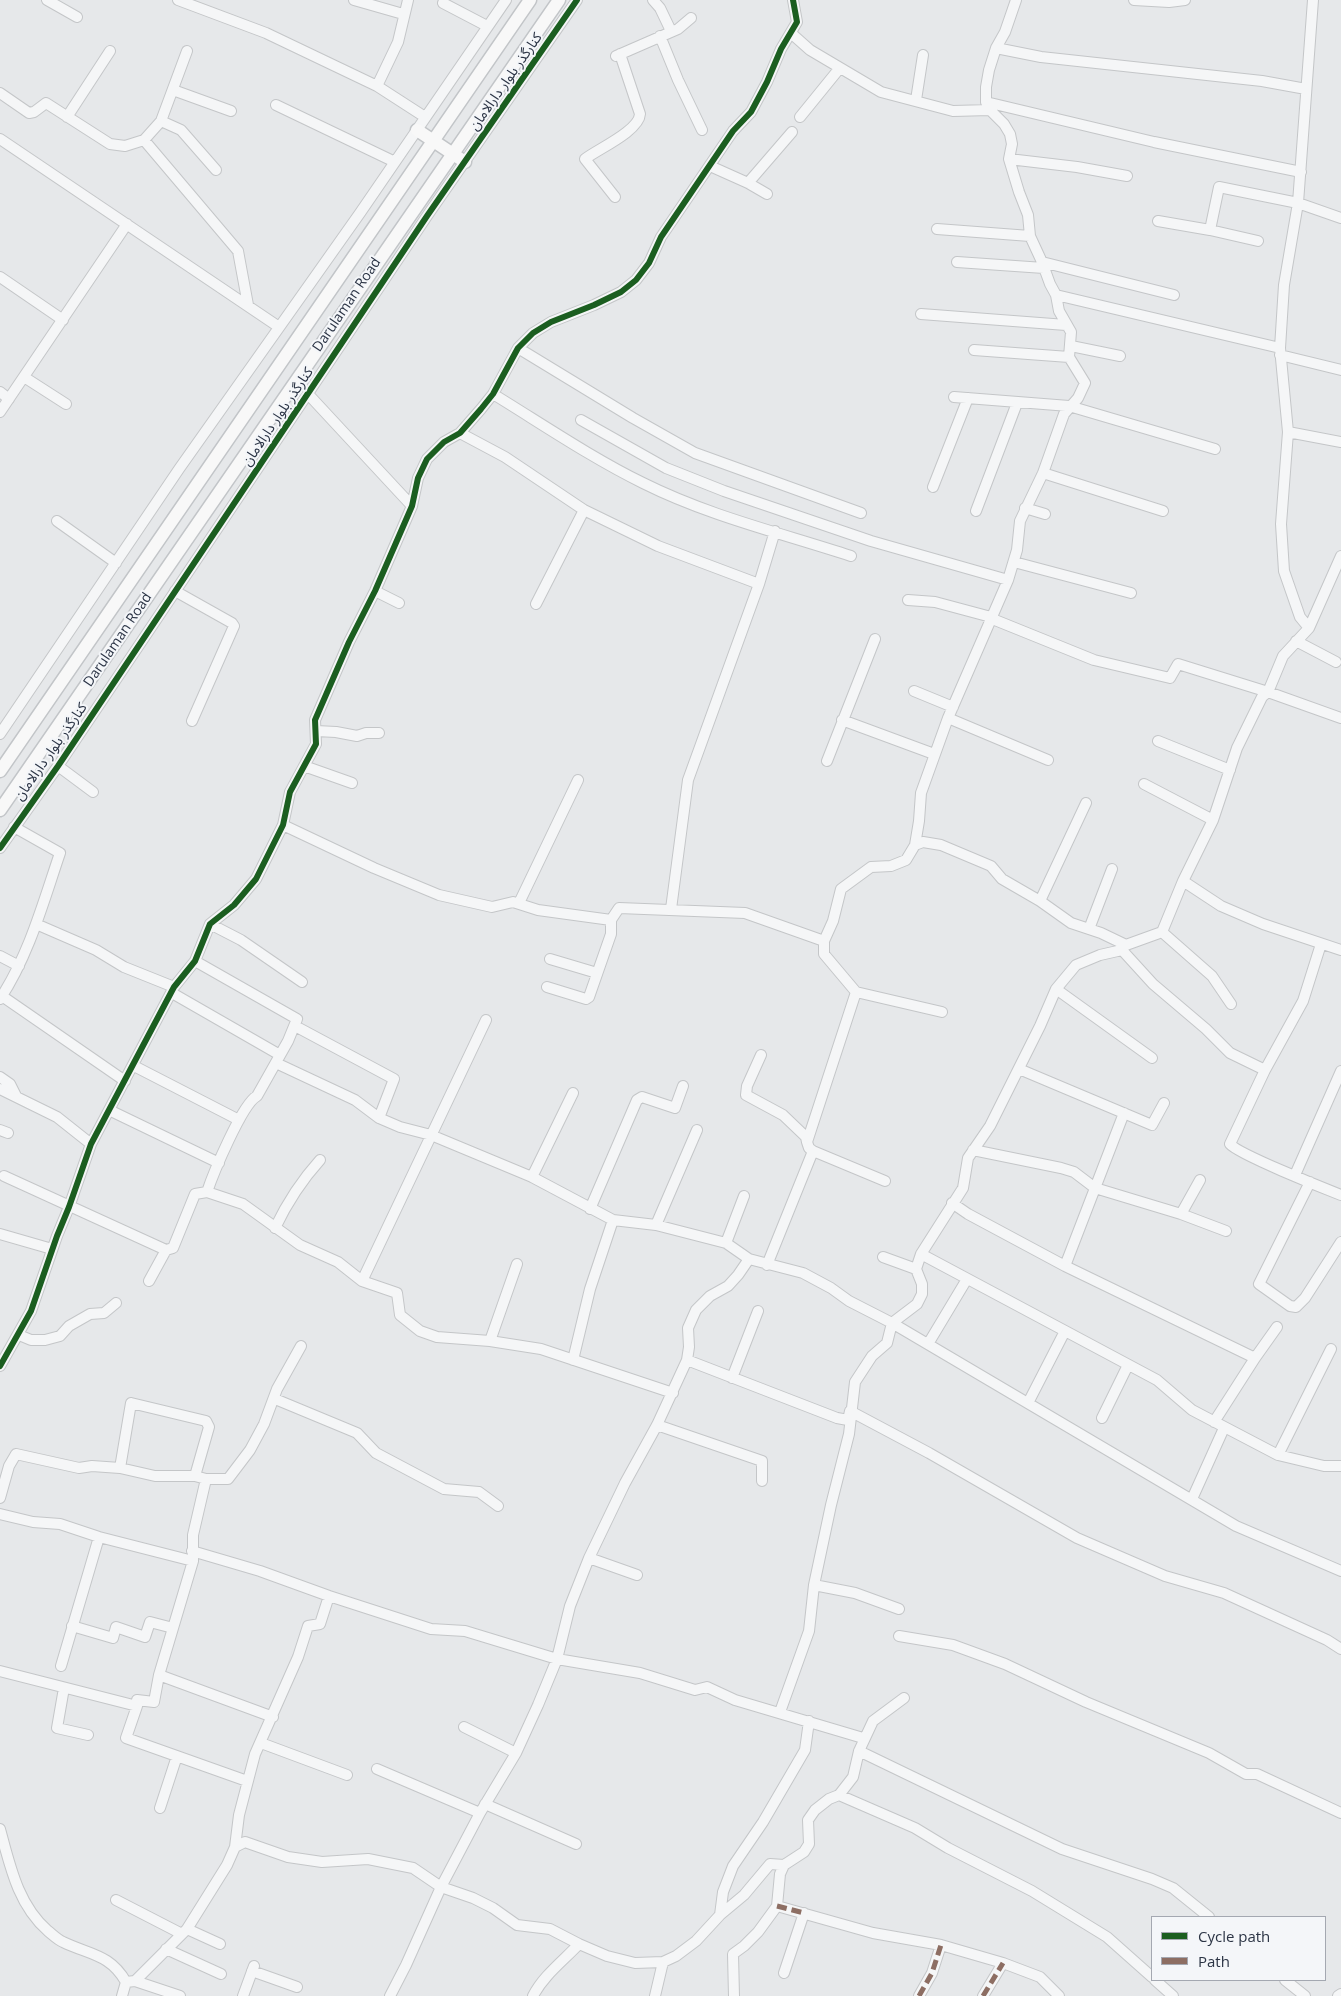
<!DOCTYPE html>
<meta charset="utf-8">
<style>
body{margin:0}
#map{position:relative;width:1341px;height:1996px;overflow:hidden;background:#e6e8ea;font-family:"Open Sans",sans-serif}
canvas{display:block}
.legend{position:absolute;left:1151px;top:1916px;width:175px;height:65px;box-sizing:border-box;background:#f4f6f9;border:1px solid #a4a8b1;margin:0;padding:6px 9px;list-style:none;font-size:15px;color:#2b3445}
.legend li{display:flex;align-items:center;gap:10px;height:25px}
.legend b{width:25px;border:1px solid #a4a8b1}
</style>
<div id="map">
<canvas width="1341" height="1996"></canvas>
<ul class="legend">
<li><b style="height:6px;background:#1b5e20"></b>Cycle path</li>
<li><b style="height:6px;background:#8d6e63"></b>Path</li>
</ul>
</div>
<script>
const ctx = document.querySelector('canvas').getContext('2d');
ctx.lineJoin = 'round';
function strokePath(path, color, width, dash) { ctx.strokeStyle = color; ctx.lineWidth = width; ctx.lineCap = dash ? 'butt' : 'round'; ctx.setLineDash(dash || []); ctx.stroke(path); }
function label(font, color, halo, rows, align = 'center') {
  ctx.font = font + ' "Open Sans","Noto Sans Arabic",sans-serif'; ctx.lineWidth = 4; ctx.setLineDash([]); ctx.textBaseline = 'middle'; ctx.strokeStyle = halo; ctx.fillStyle = color; for (const [text, x, y, turn = 0] of rows) {
    ctx.save(); ctx.translate(x, y); ctx.rotate((+turn || 0) * Math.PI / 180); ctx.textAlign = isNaN(turn) ? turn : align; if (halo) ctx.strokeText(text, 0, 0); ctx.fillText(text, 0, 0); ctx.restore();
  }
}
const minor = new Path2D(`
 M47,0L77,17
 M178,0L266,33L377,86L425,117
 M354,0L403,14
 M653,0L660,8L671,31
 M1134,0L1169,2L1185,0
 M443,3L487,26
 M792,34L810,50L881,92L953,111L990,110
 M660,36L678,80L702,130
 M996,48L1041,57L1262,81L1306,89
 M616,56L678,29L691,18
 M377,86L398,42L408,0
 M173,90L231,111
 M0,93L29,113L34,112L46,103L110,144L125,146L144,140L161,121L187,51
 M916,100L923,55
 M986,102L1154,142L1301,172
 M276,105L395,162
 M67,117L110,51
 M800,117L839,69
 M161,121L181,130L216,170
 M0,139L279,327
 M144,140L238,251L248,305
 M1009,159L1077,167L1127,176
 M710,166L748,183L767,194
 M748,183L792,132
 M615,197L585,159C598,149 639,131 640,114L620,54
 M1158,221L1210,230L1258,241
 M937,229L1030,236
 M1210,230L1219,187L1298,203L1341,218
 M957,262L1044,268
 M1042,262L1174,295
 M0,277L63,320
 M1056,295L1280,348
 M921,314L1066,325
 M1071,346L1120,356
 M518,348L633,418L695,453L861,513
 M974,350L1069,357
 M1280,355L1341,370
 M24,377L66,404
 M0,392L9,399
 M308,394L412,506
 M493,394C542,424 592,458 643,483C709,516 781,533 851,556
 M954,397L1069,406L1215,449
 M0,412L127,224
 M581,420L666,468L724,491L871,541L1008,580
 M1288,432L1341,442
 M460,433L505,457L584,510L658,546L759,584
 M1043,473L1163,511
 M933,487L968,398
 M1025,508L1045,514
 M976,511L1017,403
 M57,521L116,563
 M1014,562L1131,593
 M175,591L232,623L234,626L192,721
 M375,591L399,603
 M908,600L935,602L991,617
 M536,604L584,510
 M990,618L1094,660L1170,678L1178,664L1268,692L1341,718
 M1309,628L1300,617L1284,571L1281,524L1288,432L1280,348L1284,285L1298,203L1313,0
 M1296,641L1336,662
 M914,691L953,707
 M948,718L1048,760
 M842,720L934,754
 M316,731L336,732L357,736L366,733H379
 M0,734L179,469L360,213L506,0
 M1158,741L1230,770
 M827,761L875,639
 M58,766L93,792
 M304,766L352,783
 M1144,784L1213,820
 M283,825L374,868L439,895L492,907L513,902L538,910L611,920L619,908L745,913L824,941
 M915,845L923,842L941,845L991,866L1002,879L1040,901L1071,923L1101,933L1126,945
 M0,848L58,766L427,216L577,0
 M1183,881L1221,906L1263,924L1341,950
 M1040,901L1086,803
 M519,903L578,780
 M671,909L688,780L759,584L775,531
 M36,924L96,950L124,967L174,987
 M210,924L241,940L302,982
 M1089,929L1112,869
 M1162,932L1212,976L1231,1004
 M1321,944L1303,1001L1265,1070L1230,1144C1238,1154 1323,1188 1341,1195
 M1122,950L1153,984L1206,1029L1230,1053L1265,1070
 M0,956L19,966
 M550,959L597,973
 M195,961L297,1019L288,1041L257,1096C242,1104 213,1174 207,1192
 M547,987L586,999L589,997L611,934V920
 M1056,989L1152,1058
 M856,992L942,1012
 M172,993L280,1055
 M2,996L125,1081
 M0,999C29,955 43,903 60,853L14,827
 M295,1026L394,1079L379,1118
 M761,1055L747,1086L746,1095L783,1115L806,1137L807,1142
 M276,1063L355,1100L379,1118L400,1127L431,1135L532,1177L613,1220L656,1225L726,1243L749,1259L803,1273L831,1288L849,1301L892,1323L1236,1526L1341,1571
 M134,1066L239,1120
 M1019,1069L1152,1125L1164,1103
 M0,1077L10,1084L16,1096
 M0,1089L57,1117L91,1144
 M109,1110L219,1163
 M0,1130L8,1133
 M973,1150L1061,1168L1074,1172L1095,1188L1181,1214L1226,1231
 M1295,1175L1341,1071
 M4,1176L166,1250
 M532,1177L573,1093
 M885,1181L813,1151L809,1148L807,1142L856,992L824,954V941L833,921L841,889L871,867L891,866L906,860L915,845L919,821L921,793L948,718L1008,580L1017,550L1020,521L1043,473L1064,414L1078,398L1085,383L1069,357L1071,332L1059,311L1056,295L1050,284L1042,262L1030,236L1028,215L1019,192L1009,159L1012,144L1010,134L1004,124L990,110L986,102V87L989,70L996,48L1005,32L1016,0
 M1310,1182L1259,1284L1290,1306L1296,1307L1305,1298L1341,1242
 M952,1203L968,1214L1065,1266L1255,1358
 M590,1209L637,1100L642,1097L675,1108L683,1086
 M1181,1214L1200,1180
 M656,1225L697,1130
 M275,1228C287,1203 301,1181 320,1160
 M0,1234L52,1249
 M726,1243L744,1196
 M921,1254L1157,1380L1192,1410L1278,1455L1324,1466H1341
 M883,1257L916,1269
 M767,1265L813,1151
 M1065,1266L1124,1113
 M149,1281L166,1250L173,1248L195,1194L207,1192L243,1204L300,1245L338,1262L362,1281L397,1293L400,1315L420,1331L437,1337L490,1341L541,1349L673,1393
 M362,1281L486,1020
 M19,1335L31,1340H45L60,1336L69,1326L90,1314L104,1313L116,1303
 M490,1341L517,1264
 M928,1344L967,1279
 M573,1360L590,1289L613,1220
 M687,1360L837,1418L848,1420L850,1411L929,1453L1077,1538L1165,1576L1224,1593L1327,1640L1341,1649
 M0,1366L31,1311L57,1236L69,1207L91,1144L109,1110L174,987L195,961L210,924L234,905L256,879L283,825L290,792L316,744L315,720L349,642L375,591L412,506L418,478L427,459L444,442L460,433L481,409L493,394L518,348L533,333L551,322L594,305L621,292L636,280L649,263L661,237L733,131L751,112L767,82L781,49L797,22L793,0
 M732,1378L758,1311
 M275,1399L357,1433L376,1453L444,1489L479,1492L498,1506
 M1028,1403L1065,1331
 M1102,1418L1128,1365
 M1214,1422L1255,1358L1277,1327
 M657,1425L762,1461V1481
 M1278,1455L1331,1349
 M120,1468L131,1403L206,1421L209,1427L195,1476
 M206,1479L193,1535V1561L159,1675L154,1702L137,1700V1706L126,1738L247,1781
 M0,1498L9,1466L16,1454L79,1468L92,1466L120,1468L155,1476H195L206,1479H228L250,1450L264,1424L277,1389L301,1346
 M1192,1499L1224,1428
 M0,1514L33,1522L60,1524L99,1537L193,1561
 M192,1551L260,1571L329,1596L431,1629L465,1631L557,1659L640,1673L695,1690L707,1687L735,1700L863,1738
 M589,1558L637,1575
 M814,1585L855,1593L899,1609
 M72,1626L113,1638L116,1627L145,1637L150,1622L173,1628
 M899,1636L953,1645L1005,1664L1086,1702L1209,1753L1246,1774H1257L1341,1813
 M61,1666L99,1537
 M0,1671L137,1706
 M159,1675L273,1717
 M64,1688L57,1728L88,1735
 M780,1712L809,1631L814,1585L831,1505L849,1434L855,1382L872,1356L887,1343L892,1323L917,1304L922,1294V1284L916,1269L921,1254L963,1188L968,1158L990,1126L1040,1026L1056,989L1076,965L1100,955L1122,950L1126,945L1162,932L1183,881L1213,820L1237,748L1262,697L1268,692L1283,656L1309,628L1341,556
 M464,1727L516,1753
 M261,1743L347,1775
 M859,1751L1062,1849L1152,1879L1173,1888L1209,1917
 M377,1769L480,1813
 M839,1795L915,1828L948,1848L1032,1891L1107,1937L1152,1977
 M485,1804L576,1844
 M160,1808L177,1756
 M0,1829C10,1866 18,1905 48,1931C53,1935 58,1940 63,1942C90,1955 110,1954 126,1982L122,1996
 M235,1847L245,1842L288,1857L322,1862L368,1859L413,1868L441,1887L473,1898L493,1908L517,1925L550,1929L579,1944L607,1956L635,1963L663,1962L676,1956L696,1941L720,1915L744,1895L770,1864L784,1865
 M116,1900L182,1934
 M777,1906L873,1933L941,1945L1003,1963L1040,1977L1059,1996
 M720,1915L723,1892L733,1866L763,1822L805,1750L809,1721
 M187,1929L220,1944
 M166,1949L221,1974
 M252,1971L297,1987
 M784,1973L804,1913
 M1155,1980L1173,1996
 M1285,1980L1305,1996
 M135,1981L180,1996
 M126,1982L135,1981L187,1929L227,1865L235,1847L239,1815L255,1754L298,1657L308,1626L320,1624L329,1596
 M243,1996L254,1966
 M390,1996L406,1965L441,1887L480,1813L516,1753L538,1705L557,1659L570,1606L589,1558L625,1483L657,1425L687,1360L689,1347L688,1328L696,1310L710,1296L728,1286L738,1275L749,1259
 M533,1996C543,1976 563,1961 579,1944
 M655,1996L663,1962
 M734,1996L733,1954L744,1946L758,1932L777,1906L780,1874L784,1865L804,1852L809,1844L808,1820L815,1810L829,1799L839,1795L853,1777L859,1751L873,1721L904,1698
 M919,1996L932,1973L941,1945
 M983,1996L1003,1963
 M1338,1996L1341,1994`);
const major = new Path2D(`
 M417,130L465,162
 M0,771L530,0
 M0,810L559,0`);
strokePath(minor, '#c4c6c8', 12);
strokePath(major, '#c2c5c8', 15);
strokePath(minor, '#f5f6f7', 10);
strokePath(major, '#f8f8f8', 12);
strokePath(new Path2D(`
 M777,1906L804,1913
 M919,1996L932,1973L941,1945
 M983,1996L1003,1963`), '#8d6e63', 5, [10, 5]);
strokePath(new Path2D(`
 M0,848L58,766L427,216L577,0
 M0,1366L31,1311L57,1236L69,1207L91,1144L109,1110L174,987L195,961L210,924L234,905L256,879L283,825L290,792L316,744L315,720L349,642L375,591L412,506L418,478L427,459L444,442L460,433L481,409L493,394L518,348L533,333L551,322L594,305L621,292L636,280L649,263L661,237L733,131L751,112L767,82L781,49L797,22L793,0`), '#1b5e20', 6);
label('14px', '#2b3445', '#f4f6f9', [
 ["کنارگذر بلوار دارالامان",506,82,-55],
 ["Darulaman Road",347,305,-56],
 ["کنارگذر بلوار دارالامان",278,417,-56],
 ["Darulaman Road",118,640,-56],
 ["کنارگذر بلوار دارالامان",51,752,-55]
]);
</script>
